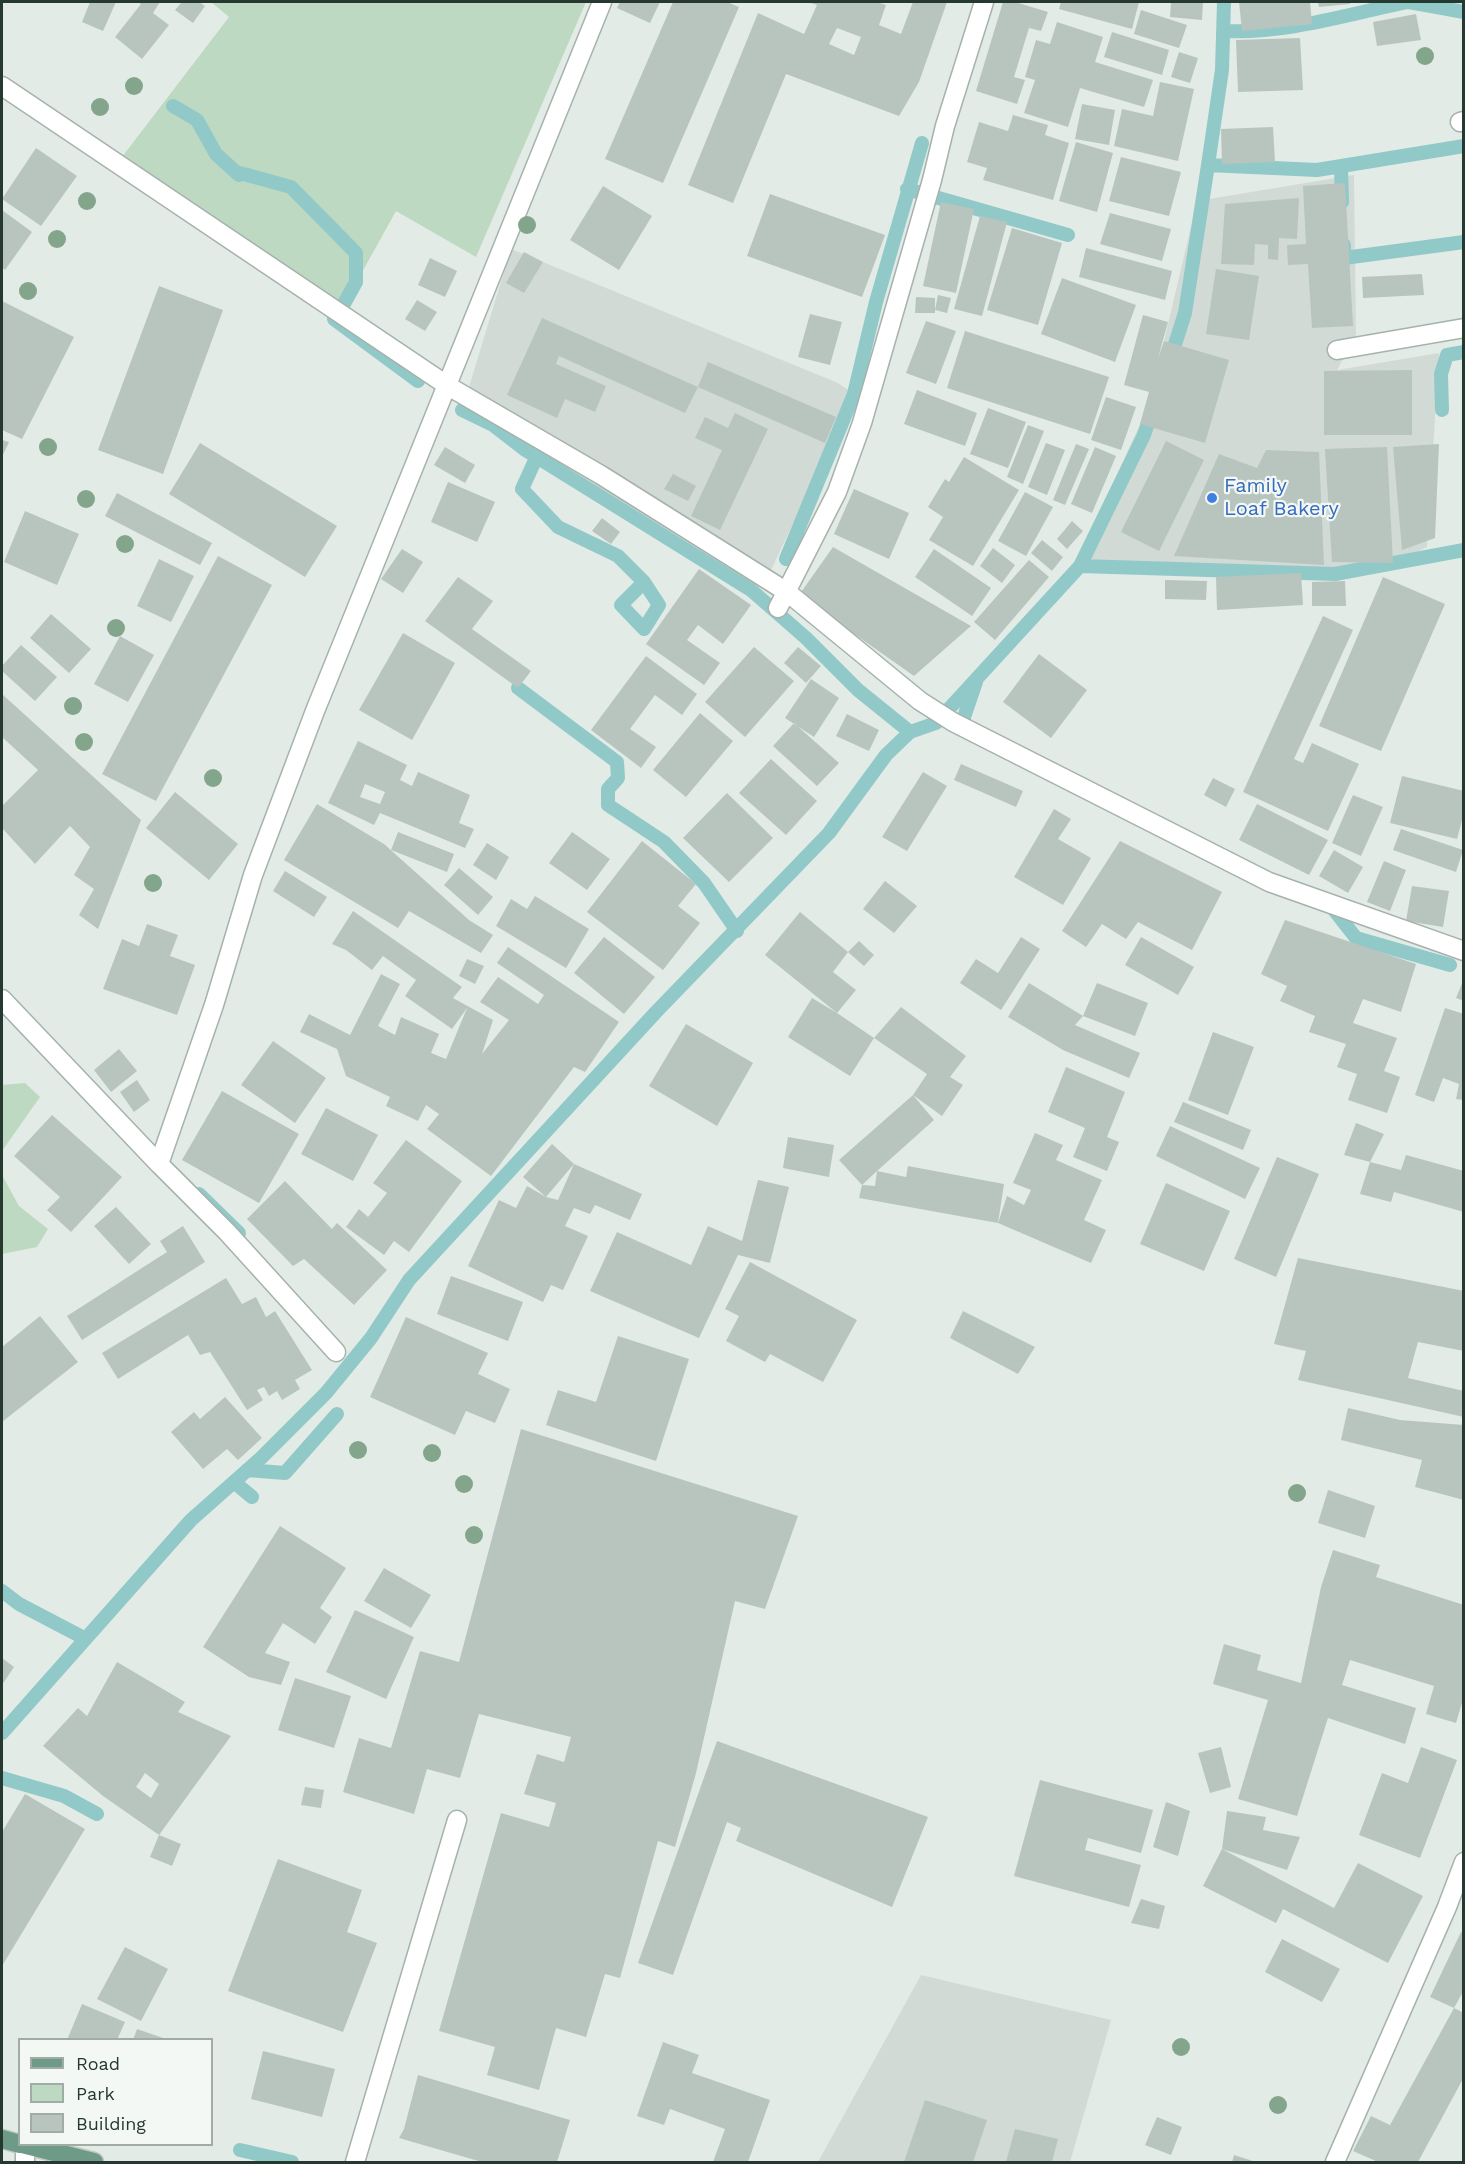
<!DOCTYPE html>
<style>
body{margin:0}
#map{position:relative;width:1465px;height:2164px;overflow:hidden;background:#e3ebe6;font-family:"Work Sans",sans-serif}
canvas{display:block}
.frame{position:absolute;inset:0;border:3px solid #253930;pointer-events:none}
.legend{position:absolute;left:18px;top:2038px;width:195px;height:108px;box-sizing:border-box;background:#f3f8f4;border:2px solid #a1aca6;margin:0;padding:8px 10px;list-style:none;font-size:18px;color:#253930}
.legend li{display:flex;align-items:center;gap:12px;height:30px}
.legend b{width:30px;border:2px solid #a1aca6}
</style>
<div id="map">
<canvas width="1465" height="2164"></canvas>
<div class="frame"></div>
<ul class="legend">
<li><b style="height:8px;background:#6d9b87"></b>Road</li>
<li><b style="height:16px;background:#bed9c1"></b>Park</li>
<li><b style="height:16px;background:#b8c5be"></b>Building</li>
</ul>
</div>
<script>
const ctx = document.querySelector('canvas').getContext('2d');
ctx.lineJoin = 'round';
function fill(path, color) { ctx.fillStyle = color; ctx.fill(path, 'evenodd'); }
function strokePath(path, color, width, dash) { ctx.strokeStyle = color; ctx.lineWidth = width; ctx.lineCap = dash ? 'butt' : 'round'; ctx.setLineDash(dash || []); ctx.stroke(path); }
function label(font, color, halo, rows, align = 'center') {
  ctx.font = font + ' "Work Sans",sans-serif'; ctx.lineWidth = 4.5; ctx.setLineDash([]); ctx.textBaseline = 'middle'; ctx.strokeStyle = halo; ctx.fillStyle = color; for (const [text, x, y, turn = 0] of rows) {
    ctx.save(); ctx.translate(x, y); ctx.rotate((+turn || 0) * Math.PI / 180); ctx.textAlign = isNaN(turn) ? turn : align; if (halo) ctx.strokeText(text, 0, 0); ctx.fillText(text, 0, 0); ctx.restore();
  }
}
fill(new Path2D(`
 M1354,175L1356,336L1337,370L1439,353L1427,547L1393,563L1337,571L1153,566L1079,559L1140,424L1164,341L1197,201Z
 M511,249L838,383L854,394L764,585L462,410Z
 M921,1975L1111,2020L1070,2162H818Z`), '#d1dad4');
fill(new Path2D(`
 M211,2H586L476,257L396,211L340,312L122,157L229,17Z
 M25,1083L40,1097L2,1151V1085Z
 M2,1175L19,1206L48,1229L37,1247L2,1254Z`), '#bed9c1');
strokePath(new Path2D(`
 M1409,2L1464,12
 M1225,31C1286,34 1348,14 1408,2
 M173,106L197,120L216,154L239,175L240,173L291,187L356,253V282L335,320
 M1208,165L1317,170L1464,146
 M1341,166L1342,202
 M907,189L1068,235
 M1344,245V258L1464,242
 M334,319L418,381
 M1170,360L1185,313L1208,165L1222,70L1224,2
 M462,410L493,425L524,449L751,590L806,638L858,690L910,732
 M1442,410L1441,374L1447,355L1464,352
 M537,456L522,489L558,527L618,556L644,582L659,605L644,629L621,605L644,582
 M786,559L854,394L876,302L922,143
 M1080,566L1335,574L1464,550
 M518,688L617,762L618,778L608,789V805L664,842L704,883L737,931
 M972,733L963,720L976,682
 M1327,901L1356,938L1450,965
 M199,1194L239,1233
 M247,1470L285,1473L337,1414
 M234,1482L252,1497
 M2,1591L19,1604L84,1638
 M2,1733L191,1520L261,1458L326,1393L371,1338L409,1280L656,1012L829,833L886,755L910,732L936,723L1080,566L1144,435L1153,409
 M2,1778L64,1796L97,1814
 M240,2150L292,2162`), '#91c9c8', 14);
fill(new Path2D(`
 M90,2H116L103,31L82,22Z
 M137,2H160L153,13L169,25L142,59L115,37L141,4Z
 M182,2H199L205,6L193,23L175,10Z
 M620,2H660L650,23L617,8Z
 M673,2H727L739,7L663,183L605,159Z
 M808,2H877L886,5L879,25L901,34L913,2H947L919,82L899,116L786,74L733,203L688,185L758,13L804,34L817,5ZM837,28L861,37L854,55L829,44Z
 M1003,2H1015L1048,12L1041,31L1029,28L1014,77L1025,80L1017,104L976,91Z
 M1061,2H1139L1132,29L1059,9Z
 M1171,2H1203L1202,20L1170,17Z
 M1239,2H1310L1312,24L1242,31Z
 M1318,2H1350V4L1319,7Z
 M1141,10L1187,25L1179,48L1134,34Z
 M1416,14L1421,40L1377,46L1373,22Z
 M1057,22L1103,37L1095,62L1153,80L1144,107L1080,88L1068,127L1024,113L1035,80L1025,77L1036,40L1050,44Z
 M1112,32L1169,50L1162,75L1104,57Z
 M1300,38L1303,90L1238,92L1236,40Z
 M1179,52L1198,58L1190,83L1171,77Z
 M1160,82L1194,89L1178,161L1114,146L1122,109L1153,116Z
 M1082,104L1115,110L1109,145L1075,139Z
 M1013,115L1048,125L1045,135L1069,143L1053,200L983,180L987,168L967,162L979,122L1008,131Z
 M1273,127L1275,162L1222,164L1221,129Z
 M1076,142L1113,153L1097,212L1059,201Z
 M36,148L77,176L41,226L2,199Z
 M1121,157L1181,172L1169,216L1109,201Z
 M1345,183L1353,326L1312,328L1308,264L1288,265L1287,245L1306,244L1303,186Z
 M603,186L652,216L619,270L570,240Z
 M770,194L885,235L862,297L747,256Z
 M1299,198L1297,239L1279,238L1278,260L1268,259V245L1255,244L1254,265L1221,264L1225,204Z
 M941,202L974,209L956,293L923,286Z
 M2,210L32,232L5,270L2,267Z
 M1110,213L1171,229L1162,261L1100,244Z
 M980,216L1007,222L982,316L954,309Z
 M1012,228L1062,243L1038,325L987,310Z
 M1086,248L1172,271L1165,300L1079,277Z
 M524,252L543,262L524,293L506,283Z
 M430,258L457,271L445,297L418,285Z
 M1216,269L1259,276L1249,340L1206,334Z
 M1422,274L1424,295L1363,298L1362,277Z
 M1062,278L1136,305L1115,362L1041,334Z
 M159,286L223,310L163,474L98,450Z
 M938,295L951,298L947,313L935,310V313H915L916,297L935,298V310Z
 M417,300L437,312L425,331L405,319Z
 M2,301L74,337L22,439L2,430Z
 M810,314L842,322L830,365L798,357Z
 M1143,315L1168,322L1158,358L1164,341L1229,360L1205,443L1140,424L1149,392L1124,385Z
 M542,318L698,387L685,413L559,356L556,364L606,386L595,412L565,399L557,418L507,395Z
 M926,321L956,331L936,384L906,373Z
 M965,331L1109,377L1090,434L947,388Z
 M708,362L836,417L825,443L698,387Z
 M1412,370V435H1324V371Z
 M917,390L977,413L965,446L904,424Z
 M1106,397L1136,407L1121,450L1091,440Z
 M988,408L1026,422L1008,468L970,454Z
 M735,413L768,429L720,530L691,516L722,450L695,438L705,417L728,428Z
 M1028,425L1044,431L1023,484L1007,477Z
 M2,440L9,442L2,457Z
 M1166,441L1204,460L1159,551L1121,532Z
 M200,443L337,526L305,577L169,494Z
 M1046,443L1065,450L1047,495L1028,487Z
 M1076,444L1089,449L1065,505L1053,500Z
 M1439,444L1435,538L1402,550L1393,447Z
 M445,447L475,465L465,483L434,465Z
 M1095,447L1116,456L1092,513L1071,504Z
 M1387,447L1393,563L1332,562L1325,449Z
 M1266,450L1319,452L1324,565L1174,556L1219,454L1257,468Z
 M964,457L1019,490L973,566L929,540L943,517L928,507L945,479L949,482Z
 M673,474L696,486L688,501L664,489Z
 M448,482L495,502L477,542L431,522Z
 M854,489L909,513L889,559L834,534Z
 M1025,492L1053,507L1026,556L998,541Z
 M117,493L212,543L200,565L105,516Z
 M25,511L79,534L57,585L4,562Z
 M602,518L620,532L611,544L592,531Z
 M1072,521L1083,531L1067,549L1057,539Z
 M1042,540L1063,557L1052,571L1031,553Z
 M833,547L971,626L914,676L799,595Z
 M993,548L1015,565L1002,583L980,566Z
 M402,549L423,562L403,593L381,579Z
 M934,549L991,588L972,616L915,577Z
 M218,556L272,585L156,801L102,774Z
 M159,559L194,576L171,622L137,606Z
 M1029,560L1049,577L995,640L974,622Z
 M699,569L751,605L723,644L698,625L687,640L720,663L704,685L646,644Z
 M1301,573L1303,605L1217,610L1216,577Z
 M458,577L493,601L472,629L531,671L518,688L425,621Z
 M1383,577L1445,604L1381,751L1319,726Z
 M1165,580L1207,581L1206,600L1165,599Z
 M1345,581L1346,606H1312V582Z
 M51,614L91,649L69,673L30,638Z
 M1323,616L1353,630L1294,759L1303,763L1312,743L1359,764L1328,831L1243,792Z
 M403,633L455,663L412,740L359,710Z
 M120,636L154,655L128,702L94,684Z
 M21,645L57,677L35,701L2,671V666Z
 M754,647L794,681L745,737L705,702Z
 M798,647L821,666L806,683L784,663Z
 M1039,654L1087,690L1051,738L1003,702Z
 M646,656L697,694L682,715L655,695L630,729L656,747L641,768L591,730Z
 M811,679L839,698L814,737L785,718Z
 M2,694L141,820L98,929L79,915L94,889L74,875L90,847L70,826L35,864L2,828V806L38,770L2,737Z
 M700,713L733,741L686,797L653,770Z
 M847,714L879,730L869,751L836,736Z
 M794,723L839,763L817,786L773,746Z
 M358,741L407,765L400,780L412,786L418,772L470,795L459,823L474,829L465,848L380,813L374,825L328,803ZM365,784L385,792L380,804L360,797Z
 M771,759L817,801L786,835L739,793Z
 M961,764L1023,791L1016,807L954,780Z
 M923,772L947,786L907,851L882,837Z
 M1402,776L1464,791V813L1457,839L1390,823Z
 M1213,778L1235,789L1226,807L1204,795Z
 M175,792L238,844L209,880L146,828Z
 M727,793L773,838L729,882L683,838Z
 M1353,795L1383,807L1361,856L1332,843Z
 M317,804L384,844L469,920L493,935L481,953L409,911L398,928L284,860Z
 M1257,804L1328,840L1309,875L1239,840Z
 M1054,809L1071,819L1058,839L1091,858L1063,905L1014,877Z
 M1401,829L1463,850L1456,872L1393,850Z
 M398,832L454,854L447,872L391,850Z
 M572,832L610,859L587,890L549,863Z
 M642,841L696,884L678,906L700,923L663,970L587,912Z
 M1120,841L1222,892L1192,950L1138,922L1126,939L1102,924L1086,947L1062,931Z
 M487,843L509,857L496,880L473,865Z
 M1334,850L1363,867L1348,893L1319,876Z
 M1384,861L1406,870L1390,911L1367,902Z
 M459,868L493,897L478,915L444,885Z
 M285,871L327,897L314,917L273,891Z
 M885,881L917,906L894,933L863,909Z
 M1412,886L1449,891L1443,927L1406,921Z
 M535,896L589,929L566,968L496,926L511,899L527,909Z
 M353,911L462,987L453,998L493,1020L482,1054L509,1020L480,1002L498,977L538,1004L544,995L497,963L508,947L619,1022L585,1072L574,1067L491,1176L427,1129L439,1114L426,1105L418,1121L386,1106L390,1097L346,1076L337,1049L300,1032L309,1014L350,1035L381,974L400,984L378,1026L395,1035L401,1017L439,1034L431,1053L446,1059L467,1008L452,1029L405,996L416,980L383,956L372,970L346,950L332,944Z
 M800,912L848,952L833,972L856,990L837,1013L874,1038L901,1007L966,1056L950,1077L963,1085L942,1116L913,1095L927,1074L874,1038L850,1076L788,1037L812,998L837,1013L765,955Z
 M1285,920L1416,964L1401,1012L1363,999L1353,1023L1397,1038L1384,1071L1400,1077L1387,1113L1348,1100L1357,1074L1337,1067L1346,1044L1309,1032L1315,1016L1280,1001L1287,986L1261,974Z
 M147,924L178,935L170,956L195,965L177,1015L103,989L122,939L139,946Z
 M604,937L655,977L624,1014L574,973Z
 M1021,937L1040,949L1001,1010L960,983L976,959L998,973Z
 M1141,937L1194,967L1178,995L1125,965Z
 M859,941L874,955L864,966L848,952Z
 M467,959L484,966L475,984L459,976Z
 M1463,981H1464V1001L1456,998Z
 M1029,983L1083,1016L1097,983L1148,1003L1135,1036L1083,1016L1075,1025L1140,1053L1129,1078L1063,1050L1008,1017Z
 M1445,1008L1464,1014V1100L1456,1099L1459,1084L1443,1078L1434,1102L1415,1095Z
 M686,1024L753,1063L717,1126L649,1086Z
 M1213,1032L1254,1047L1228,1115L1188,1100Z
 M273,1041L326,1078L295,1123L241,1085Z
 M119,1049L137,1071L111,1092L94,1070Z
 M1066,1067L1125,1092L1107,1137L1119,1142L1107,1171L1073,1157L1085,1128L1048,1112Z
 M137,1080L150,1100L134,1112L120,1092Z
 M222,1091L299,1134L259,1203L182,1160Z
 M913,1095L934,1120L877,1171L906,1177L908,1166L1004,1184L998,1223L1007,1196L1024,1205L1031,1190L1013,1183L1035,1133L1063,1145L1056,1160L1102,1180L1084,1220L1106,1230L1091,1263L998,1223L859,1198L862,1185L839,1160ZM877,1171L875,1186L862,1185Z
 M1183,1102L1251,1130L1243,1150L1174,1122Z
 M326,1108L378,1135L353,1181L301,1154Z
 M52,1115L122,1177L71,1232L47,1210L60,1197L14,1156Z
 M1356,1123L1384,1134L1370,1162L1344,1155Z
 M1170,1126L1260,1168L1245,1199L1156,1156Z
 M788,1137L834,1145L829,1177L783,1168Z
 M406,1140L462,1181L409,1252L394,1241L384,1255L346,1227L359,1209L368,1217L387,1193L373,1183Z
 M552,1144L574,1164L642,1194L630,1220L595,1205L590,1214L574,1208L565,1226L588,1236L563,1290L551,1285L543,1302L468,1266L499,1200L516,1208L527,1186L546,1197L523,1177ZM574,1164L558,1200L546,1197Z
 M1406,1155L1464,1171V1212L1394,1192L1391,1202L1360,1194L1370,1162L1401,1170Z
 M1277,1157L1319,1174L1276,1277L1234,1259Z
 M758,1180L789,1187L770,1263L738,1255L699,1338L590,1291L617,1232L691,1265L708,1226L742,1241Z
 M285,1181L332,1229L337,1223L387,1270L354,1305L304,1259L293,1266L247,1219Z
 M1166,1183L1230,1211L1204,1271L1140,1244Z
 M116,1207L151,1244L129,1264L94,1226Z
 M183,1226L205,1262L82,1340L67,1316L167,1252L160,1241Z
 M1298,1258L1464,1291V1351L1418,1342L1408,1378L1464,1391V1417L1298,1380L1306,1351L1274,1344Z
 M750,1262L857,1320L823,1382L770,1354L765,1362L726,1341L739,1316L725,1309Z
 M451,1276L523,1302L508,1341L437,1314Z
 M226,1278L242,1304L256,1297L266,1317L275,1311L312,1370L295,1380L300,1389L282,1400L277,1391L269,1396L264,1387L257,1390L263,1400L247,1410L210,1352L200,1355L188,1335L118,1379L102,1353Z
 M963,1311L1035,1347L1018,1374L950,1338Z
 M40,1316L78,1362L2,1422V1347Z
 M406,1317L488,1353L478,1374L510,1389L495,1423L466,1411L455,1435L370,1397Z
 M618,1336L689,1359L656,1461L546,1425L558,1390L596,1402Z
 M225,1397L262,1438L238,1460L227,1449L203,1469L171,1432L194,1412L200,1419Z
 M1348,1408L1400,1420L1464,1425V1500L1415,1487L1422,1460L1341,1440Z
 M521,1429L798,1516L765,1609L735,1601L696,1773L675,1847L658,1841L620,1978L605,1974L586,2037L556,2028L539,2090L487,2075L495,2047L439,2031L501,1813L549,1827L556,1803L524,1794L537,1754L564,1762L571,1737L479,1714L460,1778L427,1769L414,1814L343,1792L359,1738L391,1748L420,1651L459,1662Z
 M1328,1490L1375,1506L1365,1538L1318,1523Z
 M280,1526L346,1568L320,1608L332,1617L315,1644L283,1623L265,1653L290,1662L281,1685L249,1677L203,1647Z
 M1333,1550L1380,1565L1376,1577L1464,1605V1696L1456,1723L1426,1714L1434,1686L1350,1660L1342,1685L1416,1708L1405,1744L1328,1718L1297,1816L1238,1799L1268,1700L1213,1684L1224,1644L1261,1655L1257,1670L1301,1683L1321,1587Z
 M384,1568L431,1595L411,1628L364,1601Z
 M355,1610L414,1637L386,1699L326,1672Z
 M2,1658L14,1667L2,1685Z
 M117,1662L185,1702L178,1712L231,1736L159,1835L103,1796L43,1746L78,1708L87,1716ZM145,1773L159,1784L151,1798L136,1787Z
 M295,1678L351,1696L334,1748L278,1730Z
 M717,1741L928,1817L892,1907L736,1841L741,1828L727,1822L673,1975L638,1963Z
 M1221,1747L1231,1787L1210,1793L1198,1753Z
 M1421,1747L1457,1760L1420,1858L1359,1835L1382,1773L1408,1783Z
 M1040,1780L1153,1810L1141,1853L1088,1838L1085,1850L1141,1865L1129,1907L1014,1876Z
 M305,1787L324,1790L321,1808L301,1805Z
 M25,1794L85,1829L2,1966V1832Z
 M1166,1802L1190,1811L1178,1856L1153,1847Z
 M1227,1811L1266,1817L1263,1830L1300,1837L1287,1870L1222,1849Z
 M159,1835L181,1844L172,1866L150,1857Z
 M1222,1849L1334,1908L1358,1863L1423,1896L1388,1963L1283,1909L1276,1923L1203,1886Z
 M278,1859L362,1890L347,1932L377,1943L343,2032L228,1991Z
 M1141,1899L1165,1906L1159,1929L1131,1923Z
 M1461,1932L1464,1934V1990L1454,2008L1430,1997Z
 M1282,1939L1340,1969L1322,2002L1265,1972Z
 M125,1947L168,1969L141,2021L97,1999Z
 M82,2004L125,2022L117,2040H67Z
 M1454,2008L1464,2013V2077L1418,2162H1378L1353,2151L1371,2116L1390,2125Z
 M137,2029L166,2039V2040H133Z
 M663,2042L699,2055L692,2073L770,2100L748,2162H713L725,2129L670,2109L664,2125L637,2116Z
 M263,2051L335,2069L322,2117L251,2099Z
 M418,2075L570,2120L557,2162H482L399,2138L404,2129Z
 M925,2100L987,2120L973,2162H904Z
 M1157,2117L1182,2127L1171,2155L1145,2145Z
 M1015,2129L1058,2139L1052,2162H1006Z
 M1234,2155L1256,2162H1232Z`), '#b8c5be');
const minor = new Path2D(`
 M2,86L448,386L601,475L787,592L920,701L953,722L1269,882L1464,951
 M1460,122L1464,121
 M1337,350L1464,328
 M778,608L837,492L862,423L932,180L945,126L984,2
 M2,999L159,1164
 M336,1352L227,1232L159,1164L214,1005L253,875L315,711L602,2
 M25,2162V2145
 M355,2162L457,1820
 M1335,2162L1447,1907L1464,1862`);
const major = new Path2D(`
 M2,2139L20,2144
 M22,2144L94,2162`);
strokePath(minor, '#a6b2ac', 21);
strokePath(major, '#c2c8c5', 21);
strokePath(minor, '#fff', 18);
strokePath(major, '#6d9b87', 18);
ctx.fillStyle = '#83a58b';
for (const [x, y] of [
 [1425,56],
 [134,86],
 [100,107],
 [87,201],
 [527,225],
 [57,239],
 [28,291],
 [48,447],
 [86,499],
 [125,544],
 [116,628],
 [73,706],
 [84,742],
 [213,778],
 [153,883],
 [358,1450],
 [432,1453],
 [464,1484],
 [1297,1493],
 [474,1535],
 [1181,2047],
 [1278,2105]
]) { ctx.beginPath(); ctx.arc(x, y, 9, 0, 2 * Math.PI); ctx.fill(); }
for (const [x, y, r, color] of [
 [1212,498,6,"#3f7fe0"]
]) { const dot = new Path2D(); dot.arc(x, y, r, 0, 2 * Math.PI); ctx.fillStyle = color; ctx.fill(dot); strokePath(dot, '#f3f8f4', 2); }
label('20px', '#366cbe', '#f3f8f4', [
 ["Family",1224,486],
 ["Loaf Bakery",1224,509]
], 'left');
</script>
